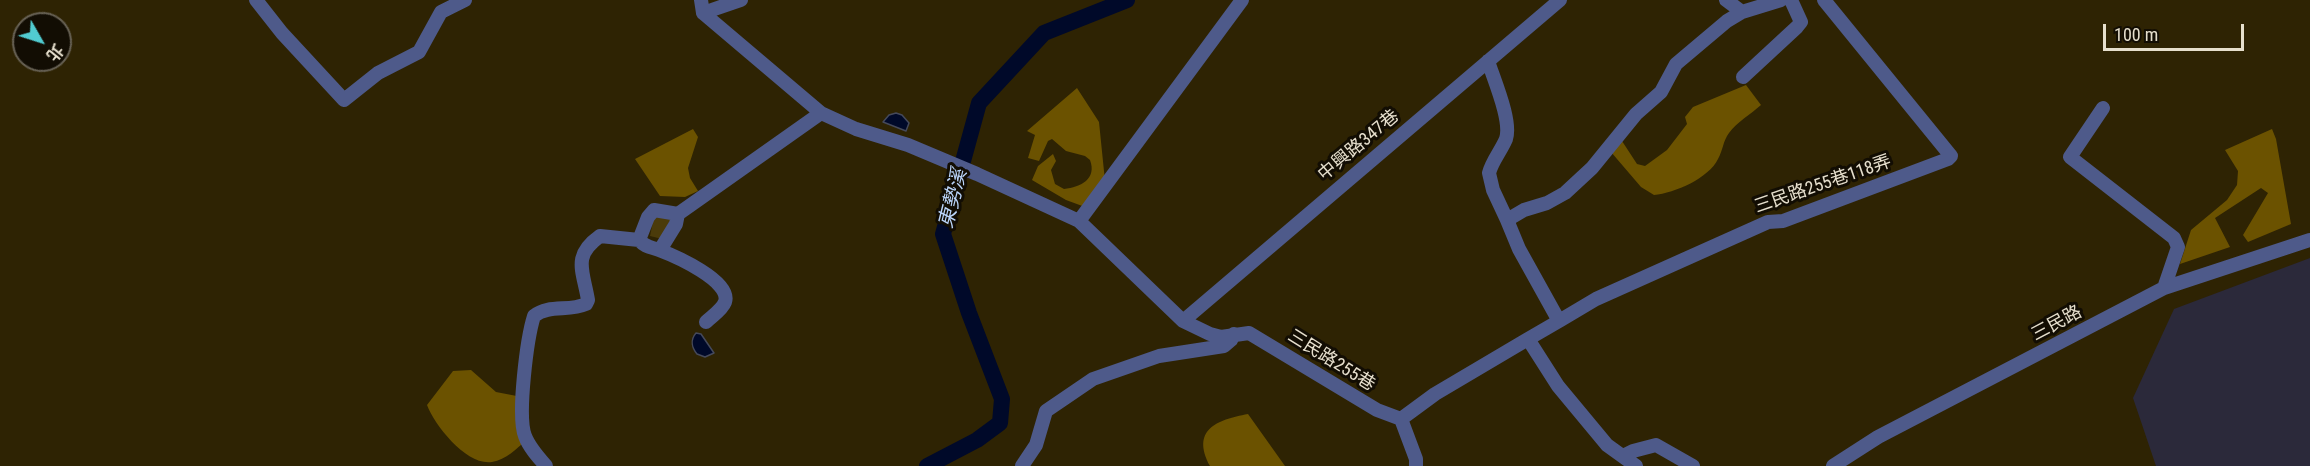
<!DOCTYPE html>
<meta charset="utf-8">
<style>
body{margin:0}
#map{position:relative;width:2310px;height:466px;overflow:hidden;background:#2e2303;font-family:"Roboto Condensed","Noto Sans TC",sans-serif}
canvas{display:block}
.north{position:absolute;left:12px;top:12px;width:60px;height:60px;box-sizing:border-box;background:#120d03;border:2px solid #676154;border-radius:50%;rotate:129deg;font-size:16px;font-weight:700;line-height:24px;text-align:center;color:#e6dfcd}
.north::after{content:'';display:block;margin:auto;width:21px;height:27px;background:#51ccd1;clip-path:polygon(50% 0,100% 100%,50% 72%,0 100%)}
.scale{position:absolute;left:2103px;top:24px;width:141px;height:27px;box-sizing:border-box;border:3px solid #e6dfcd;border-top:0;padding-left:8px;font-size:18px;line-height:21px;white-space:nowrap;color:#e6dfcd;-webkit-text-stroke:4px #120d03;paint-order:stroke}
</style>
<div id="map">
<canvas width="2310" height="466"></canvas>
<div class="north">北</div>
<div class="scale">100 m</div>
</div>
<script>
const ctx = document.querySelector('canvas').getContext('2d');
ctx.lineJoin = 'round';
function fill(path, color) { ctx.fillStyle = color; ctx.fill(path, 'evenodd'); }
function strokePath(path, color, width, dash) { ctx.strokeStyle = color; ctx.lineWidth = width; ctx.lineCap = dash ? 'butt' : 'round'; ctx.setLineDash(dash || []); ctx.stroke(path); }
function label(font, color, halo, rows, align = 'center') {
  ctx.font = font + ' "Roboto Condensed","Noto Sans TC",sans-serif'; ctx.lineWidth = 6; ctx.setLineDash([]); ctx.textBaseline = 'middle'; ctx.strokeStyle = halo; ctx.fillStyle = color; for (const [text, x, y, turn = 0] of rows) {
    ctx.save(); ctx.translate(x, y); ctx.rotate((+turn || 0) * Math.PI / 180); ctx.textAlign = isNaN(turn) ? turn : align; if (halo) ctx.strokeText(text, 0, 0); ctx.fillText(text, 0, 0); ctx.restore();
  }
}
fill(new Path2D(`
 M2310,258V466H2156L2133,398L2174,309Z`), '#2b293a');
fill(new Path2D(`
 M680,211L662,239L650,236L654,217Z`), '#4b3b0a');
fill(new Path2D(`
 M1746,85L1761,105C1751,114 1737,122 1729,133C1723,141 1723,150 1718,159C1709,178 1675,193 1654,195L1641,187L1611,152L1622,141L1637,164L1645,166L1667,150L1687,124L1685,117L1693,107Z
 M1077,88L1099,122L1105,181L1085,207L1066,200L1032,180L1038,166L1053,154L1056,161L1051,170L1055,184L1064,189C1081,187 1097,179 1090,160L1085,156L1066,151L1052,139L1048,141L1039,161L1028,158L1035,135L1027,131Z
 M693,129L698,137L688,168L690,178L698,191L685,197L660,196L635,159Z
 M2272,129L2276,139L2291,224L2248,242L2243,235L2268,193L2261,188L2215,218L2230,247L2180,264L2191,230L2227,200L2237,185L2238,171L2225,150Z
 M471,370L496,392L522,397L528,439C517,448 506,460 492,462C467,466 435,426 427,405L453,371Z
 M1248,414L1285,466H1210C1191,430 1216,420 1248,414Z`), '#6b5200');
const water = new Path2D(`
 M896,113L902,115L909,123L906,131L883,122L889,115Z
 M696,333L701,334L714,353L705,357L697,354C692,348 690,340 696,333Z`);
fill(water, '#000929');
strokePath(water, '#45495a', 1.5);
strokePath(new Path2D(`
 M927,466L977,440L1000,423L1002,399L969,313L943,234L979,103L1044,33L1127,0`), '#000929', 16);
strokePath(new Path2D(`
 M256,0L282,33L344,100L378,73L419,52L441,12L465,0
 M701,0L703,13L821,113L856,129L908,145L977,174L1079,221L1183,321L1210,334L1221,337L1249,333L1377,410L1401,419L1435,394L1528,339L1558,386L1607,445L1636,466
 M1726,0L1742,12
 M703,13L741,0
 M1488,61C1494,80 1512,121 1506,139C1501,151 1492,161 1489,173L1493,190L1507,220
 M1743,77L1797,27L1801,22L1791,0
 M2103,108L2070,157L2174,238L2178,247L2164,288
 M1079,221L1242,0
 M639,240C645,247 651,247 659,250C675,256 732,281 725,302C722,310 712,316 706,322
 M639,240L648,217L654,210L678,214
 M660,250L676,224L678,214L821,113
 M1183,321L1560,0
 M1559,321L1596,299L1768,222L1783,221L1948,159L1951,156L1824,0
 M1528,339L1559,321L1519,249L1507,220L1524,210L1547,203L1565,193L1592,168L1636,114L1661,92L1676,64L1727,21L1742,12L1781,0
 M1401,419L1416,459V466
 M1623,456L1633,451L1656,445L1693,466
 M546,466C538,457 529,447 525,436C517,416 527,338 534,316C549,304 569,312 586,304L588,300C583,270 572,256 600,236L639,240
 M1022,466L1036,445L1046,411L1093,379L1159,356L1224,346L1231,340L1234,334
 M1833,466L1878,437L2164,288L2310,240`), '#4e5a8a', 14);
label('18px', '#e6dfcd', '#120d03', [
 ["中興路347巷",1359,146,-40],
 ["三民路255巷118弄",1823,185,-19],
 ["三民路",2057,324,-28],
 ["三民路255巷",1331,361,32]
]);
label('italic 20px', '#bad4f9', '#120d03', [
 ["東勢溪",954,199,-76]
]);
</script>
